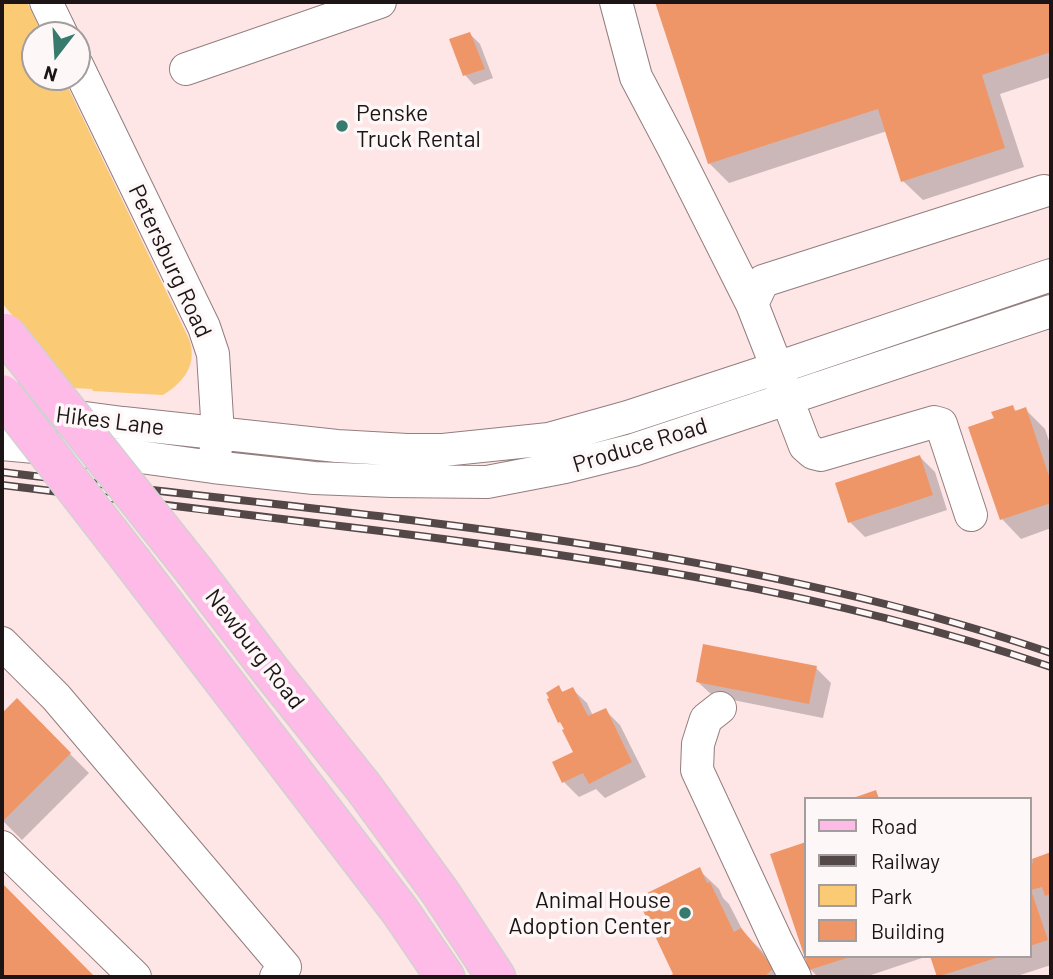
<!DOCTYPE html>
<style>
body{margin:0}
#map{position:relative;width:1053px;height:979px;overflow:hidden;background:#fee5e6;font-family:Barlow,sans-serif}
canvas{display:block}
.frame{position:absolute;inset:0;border:4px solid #1d1515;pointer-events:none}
.legend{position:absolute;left:804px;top:797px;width:228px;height:161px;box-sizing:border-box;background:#fdf7f8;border:2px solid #a39d9d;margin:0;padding:9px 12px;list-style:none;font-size:21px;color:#1d1515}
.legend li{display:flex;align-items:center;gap:14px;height:35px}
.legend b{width:35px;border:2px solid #a39d9d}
.north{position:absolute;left:21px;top:21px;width:70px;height:70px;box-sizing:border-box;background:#fdf7f8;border:2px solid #a39d9d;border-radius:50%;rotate:197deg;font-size:19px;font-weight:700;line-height:28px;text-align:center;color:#1d1515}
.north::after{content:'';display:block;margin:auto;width:24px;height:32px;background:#377b6e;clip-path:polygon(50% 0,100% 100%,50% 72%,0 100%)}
</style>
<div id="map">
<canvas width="1053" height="979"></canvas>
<div class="frame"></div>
<ul class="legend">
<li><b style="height:9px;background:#ffbbe7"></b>Road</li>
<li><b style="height:9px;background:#534747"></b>Railway</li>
<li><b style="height:19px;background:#faca75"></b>Park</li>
<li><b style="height:19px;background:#ef9668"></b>Building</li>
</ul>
<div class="north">N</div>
</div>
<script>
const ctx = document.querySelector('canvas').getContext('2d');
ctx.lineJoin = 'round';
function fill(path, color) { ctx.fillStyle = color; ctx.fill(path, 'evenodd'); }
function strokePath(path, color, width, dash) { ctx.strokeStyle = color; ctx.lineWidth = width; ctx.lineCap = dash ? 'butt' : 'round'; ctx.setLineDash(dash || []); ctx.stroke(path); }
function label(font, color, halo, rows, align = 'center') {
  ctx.font = font + ' Barlow,sans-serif'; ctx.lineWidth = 7; ctx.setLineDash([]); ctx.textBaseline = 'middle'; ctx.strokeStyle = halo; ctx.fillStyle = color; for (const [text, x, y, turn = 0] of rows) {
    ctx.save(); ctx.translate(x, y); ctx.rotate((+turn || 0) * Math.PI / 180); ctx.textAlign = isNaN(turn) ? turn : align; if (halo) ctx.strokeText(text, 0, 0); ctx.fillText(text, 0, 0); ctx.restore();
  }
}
fill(new Path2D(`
 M2,2H27L43,35H35V77H63L189,339C198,364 184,382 163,395L93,391L92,389L72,388L2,303Z`), '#faca75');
fill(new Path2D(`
 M657,2H1051V77L1000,94L1024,167L923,200L903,181L887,131L729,183L709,163Z
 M470,34L480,44L493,78L474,85L465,75Z
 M1012,407L1017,412L1025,409L1045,429L1051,447V528L1021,539L1002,519L996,419Z
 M920,457L935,472L947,510L865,537L850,522Z
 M816,668L831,683L823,718L713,696L698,682Z
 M559,688L564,693L572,689L587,703L593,716L605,710L620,725L646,777L605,798L596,789L579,797L564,782L575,753Z
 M17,701L89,773L22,840L2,820V716Z
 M806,844V956H928L865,977H818L810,969L772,855Z
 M1051,854V909H1050L1051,914V965L1014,977H940L932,956H1030V859L1032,861Z
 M699,870L719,889L723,898L729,904L744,933L761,950L783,977H671L676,974Z
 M2,885L93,977H2Z`), '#0003');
fill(new Path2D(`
 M655,2H1051V52L982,75L1005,148L901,182L878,109L708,164Z
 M470,32L485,69L463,76L449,39Z
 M1013,405L1015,411L1026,407L1051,482V503L1000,520L968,427L994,418L991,412Z
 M920,455L933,495L848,523L835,483Z
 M703,644L817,666L809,704L696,682Z
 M559,685L562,692L573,687L588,716L606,708L632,762L589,784L583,773L562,783L552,762L573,752L562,730L564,729L560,722L558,723L547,699L549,698L546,693Z
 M17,698L71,753L2,822V713Z
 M876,790L879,799H853V798Z
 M806,842V956L850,957L809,970L770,854Z
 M1051,852V894L1045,896L1042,887L1031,890L1048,940L1030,946V864L1033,863L1032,859Z
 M700,867L707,883L710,882L734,932L741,928L774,968L764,977H667L673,974L637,898Z
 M2,883L95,977H2Z
 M930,956H999V957L937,977Z`), '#ef9668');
const minor = new Path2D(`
 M46,2L62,35
 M616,2L636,77L674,149L752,304
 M77,65L204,327L213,354L218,434L215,455
 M186,69L380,2
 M2,407L123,423L337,446L407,450H443L549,439L628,417L777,368L1051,275
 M2,444L133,456L213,467L314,478L391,481L487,482L565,467L633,450L1051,311
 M971,515L941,424L934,422L821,455L813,453L805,446L787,399L777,368L752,304L763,281L1044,191
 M2,643L56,697L285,967L276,977
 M720,708L706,719L698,744L697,770L776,940L795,977
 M2,847L135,977`);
const major = new Path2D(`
 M134,564L400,911L445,977
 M196,573L270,670L364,788L440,892L496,977`);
strokePath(minor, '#937d7e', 34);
strokePath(major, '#d2d0d0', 41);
strokePath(minor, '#fff', 32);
strokePath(major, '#ffbbe7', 38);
const rail = new Path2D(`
 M2,472C353,517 714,538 1051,653
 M2,485C117,499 232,514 348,527C587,556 823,589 1051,667`);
strokePath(rail, '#534747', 8);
strokePath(rail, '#fdf7f8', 5, [16]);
const majorBridge = new Path2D(`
 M5,333L196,573
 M2,394L134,564`);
strokePath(majorBridge, '#d2d0d0', 41, []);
strokePath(majorBridge, '#ffbbe7', 38);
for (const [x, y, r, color] of [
 [342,126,7,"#377b6e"],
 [685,913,7,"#377b6e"]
]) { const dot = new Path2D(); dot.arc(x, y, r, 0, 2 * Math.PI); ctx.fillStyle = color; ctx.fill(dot); strokePath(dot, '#fdf7f8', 2.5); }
label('23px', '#1d1515', '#fdf7f8', [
 ["Penske",356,113],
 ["Truck Rental",356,139],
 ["Animal House",671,900,"right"],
 ["Adoption Center",671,926,"right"]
], 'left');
label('23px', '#1d1515', '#fdf7f8', [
 ["Petersburg Road",170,261,65],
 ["Hikes Lane",110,421,7],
 ["Produce Road",640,445,-17],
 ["Newburg Road",255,649,52]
]);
</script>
